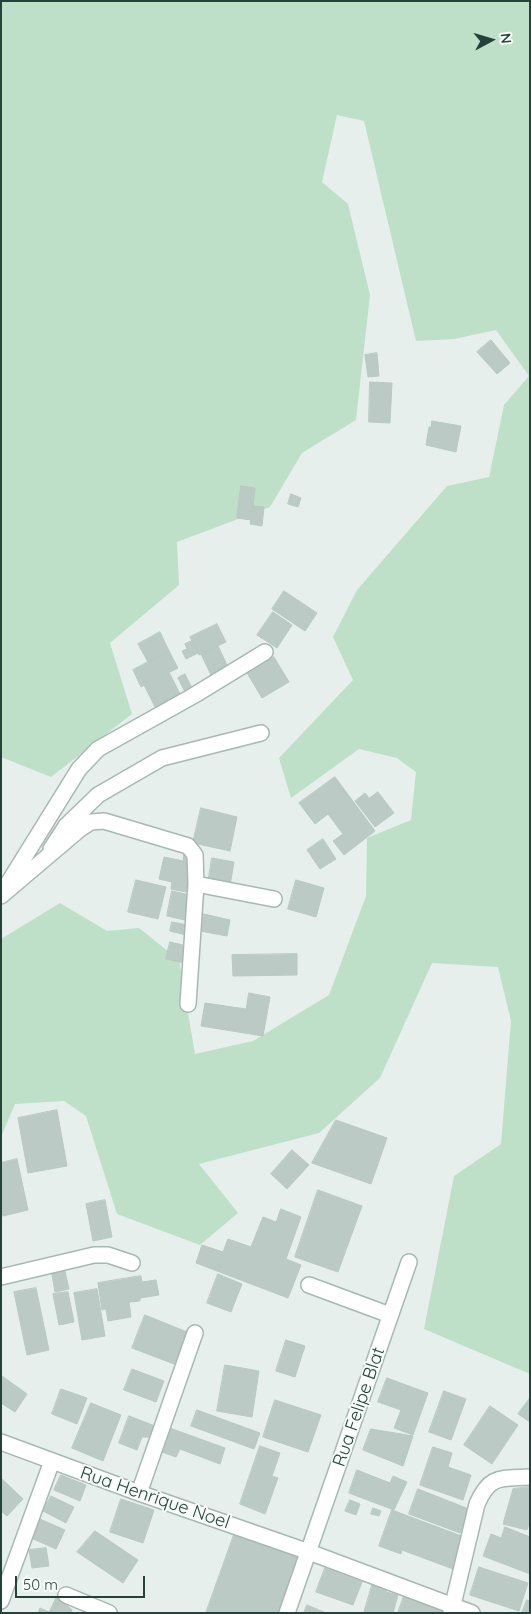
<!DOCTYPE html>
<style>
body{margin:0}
#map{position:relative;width:531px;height:1614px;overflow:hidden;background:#e6efeb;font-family:Quicksand,sans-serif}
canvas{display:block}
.frame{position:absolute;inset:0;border:2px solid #24423a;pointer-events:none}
.north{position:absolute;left:466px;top:15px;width:50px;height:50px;-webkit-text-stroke:4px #f7fbf9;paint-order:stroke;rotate:84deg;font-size:14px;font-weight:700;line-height:20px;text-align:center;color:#24423a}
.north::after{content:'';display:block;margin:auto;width:18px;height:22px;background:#24423a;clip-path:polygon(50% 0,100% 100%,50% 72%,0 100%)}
.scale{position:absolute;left:15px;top:1576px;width:130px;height:22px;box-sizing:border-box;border:2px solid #24423a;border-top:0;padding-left:6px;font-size:15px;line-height:18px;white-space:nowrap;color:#24423a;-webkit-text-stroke:4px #f7fbf9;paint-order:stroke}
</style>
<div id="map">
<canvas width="531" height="1614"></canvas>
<div class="frame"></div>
<div class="north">N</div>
<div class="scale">50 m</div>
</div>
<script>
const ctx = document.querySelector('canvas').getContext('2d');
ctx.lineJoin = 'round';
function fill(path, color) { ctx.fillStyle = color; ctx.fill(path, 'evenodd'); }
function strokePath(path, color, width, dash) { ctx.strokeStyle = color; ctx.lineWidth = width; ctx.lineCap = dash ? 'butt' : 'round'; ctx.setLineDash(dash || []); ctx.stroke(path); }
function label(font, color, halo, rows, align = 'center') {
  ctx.font = font + ' Quicksand,sans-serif'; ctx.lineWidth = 4; ctx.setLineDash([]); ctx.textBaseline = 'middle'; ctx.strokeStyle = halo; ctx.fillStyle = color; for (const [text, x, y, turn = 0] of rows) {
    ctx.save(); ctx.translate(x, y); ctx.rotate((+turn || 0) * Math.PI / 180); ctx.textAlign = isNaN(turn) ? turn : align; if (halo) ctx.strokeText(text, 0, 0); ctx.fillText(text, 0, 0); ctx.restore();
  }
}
fill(new Path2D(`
 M1,1H530V1374L424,1329L454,1176L501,1144L511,1021L498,967L432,963L380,1078L319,1133L199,1164L238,1213L200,1245L117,1214L86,1116L64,1101L15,1104L1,1137V939L60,903L107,931L139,928L179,960L195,1054L253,1041L329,995L366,896L367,838L411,820L416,772L397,758L359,749L291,798L279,758L353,680L333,637L357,590L447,486L489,477L504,405L529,376L496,330L454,339L416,341L364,121L337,115L322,182L348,204L370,295L356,420L302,453L270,507L177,542L179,585L110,643L132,714L51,777L1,757Z`), '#bfe0c8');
const building = new Path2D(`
 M491,340L510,363L497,374L477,352Z
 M377,353L379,376L368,377L365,355Z
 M370,382L392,383L390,423L369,422Z
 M432,421L461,426L456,452L426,445L429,427H431Z
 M241,486L255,488L253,506L264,507L262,526L250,524L251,520L237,518Z
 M291,494L301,498L298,507L288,504Z
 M284,591L317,613L305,631L272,609Z
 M273,612L292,625L277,648L257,635Z
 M217,624L226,642L199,655L190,637Z
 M160,632L169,651L148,662L138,644Z
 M192,641L198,653L186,659L182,651L187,649L185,644Z
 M218,646L229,669L212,677L201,654Z
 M169,651L178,668L141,687L133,670Z
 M274,657L289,682L262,698L247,673Z
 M169,672L180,694L155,707L144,685Z
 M185,674L193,690L186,694L178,678Z
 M335,777L375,831L344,855L333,841L343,834L328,814L315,824L299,803Z
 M378,792L394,813L375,827L355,801L365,793L369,798Z
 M201,808L237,817L230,851L193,843Z
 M323,839L336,859L320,869L307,850Z
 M184,853L194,855L186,892L171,889L172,882L159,879L164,857L183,861Z
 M212,858L234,862L230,886L208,883Z
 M136,880L166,887L158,919L128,912Z
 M296,880L324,888L316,917L288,909Z
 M172,891L190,895L185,920L167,916Z
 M204,914L230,920L227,936L200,931Z
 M172,922L188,925L186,935L170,931Z
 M170,942L187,946L184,963L166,959Z
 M297,954V975L233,976L232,955Z
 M249,993L270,997L263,1036L201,1026L205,1003L246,1009Z
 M57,1110L67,1166L28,1173L18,1118Z
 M336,1120L387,1138L371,1184L312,1163Z
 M292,1150L309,1165L287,1189L271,1174Z
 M17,1159L28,1210L3,1216L1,1206V1163Z
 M318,1190L362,1206L338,1272L295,1257Z
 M105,1200L112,1237L93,1241L86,1204Z
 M281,1209L301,1217L286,1259L301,1265L288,1298L196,1263L202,1245L223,1252L228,1239L251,1247L263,1217L276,1222Z
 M64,1267L69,1289L55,1292L51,1269Z
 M218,1274L242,1284L231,1312L207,1303Z
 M141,1276L142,1282L156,1280L159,1295L140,1298V1301L129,1302L131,1317L108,1321L106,1309L102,1310L98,1283Z
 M36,1288L49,1350L27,1355L14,1292Z
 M97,1289L105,1336L82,1340L74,1293Z
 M68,1292L74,1322L59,1325L53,1294Z
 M145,1315L187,1332L174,1364L132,1348Z
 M286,1340L305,1346L295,1377L276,1371Z
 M225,1365L259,1371L252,1417L217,1411Z
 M132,1369L164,1381L156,1402L124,1390Z
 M2,1376L27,1394L15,1412L1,1403Z
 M387,1378L428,1393L413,1435L394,1428L401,1410L378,1402Z
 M61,1389L87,1398L77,1424L52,1414Z
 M444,1391L466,1399L451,1440L429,1432Z
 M530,1398V1422L518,1414Z
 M275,1400L321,1415L308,1452L263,1437Z
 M91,1403L121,1415L103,1461L72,1448Z
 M490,1406L518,1425L492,1464L464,1445Z
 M197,1410L260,1433L254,1449L191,1426Z
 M129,1416L155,1426L151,1437H142L137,1450L119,1443Z
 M167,1427L225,1448L220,1464L180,1449L176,1457L159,1451Z
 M371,1429L413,1436L403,1466L363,1450Z
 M260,1446L280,1453L272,1476L278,1478L265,1514L240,1504Z
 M433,1447L452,1453L448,1467L471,1475L463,1500L420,1485Z
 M357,1470L390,1483L393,1476L407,1482L394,1510L349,1493Z
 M61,1475L86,1485L80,1501L54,1490Z
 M1,1478L23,1499L7,1516L1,1511Z
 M530,1487V1521L527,1530L503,1524L513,1489Z
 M418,1489L469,1509L460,1533L409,1514Z
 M51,1496L74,1507L66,1523L43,1511Z
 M121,1499L154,1510L143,1543L110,1532Z
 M350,1500L360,1504L356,1515L345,1511Z
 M373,1508L381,1511L379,1516L371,1514Z
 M392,1510L464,1537L453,1569L402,1550L401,1554L379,1546Z
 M40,1519L65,1530L56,1549L31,1538Z
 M505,1527L530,1537V1574L483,1556L491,1534L501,1538Z
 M95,1531L138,1560L123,1583L77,1552Z
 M235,1532L303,1557L283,1613H206Z
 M46,1548L49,1566L32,1568L29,1550Z
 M479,1567L528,1583L519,1611L470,1595Z
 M325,1568L362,1582L353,1605L316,1592Z
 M373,1582L388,1586L386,1592L398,1595L393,1613H364Z
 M405,1593L450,1609L448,1613H398Z
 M57,1596L72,1610L71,1613H38L40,1608L49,1612Z
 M527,1600L530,1601V1613H522Z
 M307,1605L326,1613H304Z`);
fill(building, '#bbcac4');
strokePath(building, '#b8c9c2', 1);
const minor = new Path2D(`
 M51,849L66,826L98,795L162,758L261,733
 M196,884L274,899
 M7,885L79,769L98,749L193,696L265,652
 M1,896L80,829L91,822L104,821L188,846L195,855L196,884L188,1004
 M1,1277L94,1255H108L132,1263
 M309,1285L390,1315
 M1,1442L139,1493L309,1552L472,1613
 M139,1493L195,1333
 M66,1595L109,1613
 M1,1601L52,1461
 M287,1613L409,1262
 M451,1613L477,1504C490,1474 501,1479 530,1477`);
strokePath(minor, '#a8b8b2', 18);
strokePath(minor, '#fff', 15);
label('18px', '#24423a', '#f7fbf9', [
 ["Rua Felipe Blat",359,1407,-71],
 ["Rua Henrique Noel",155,1498,19]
]);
</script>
